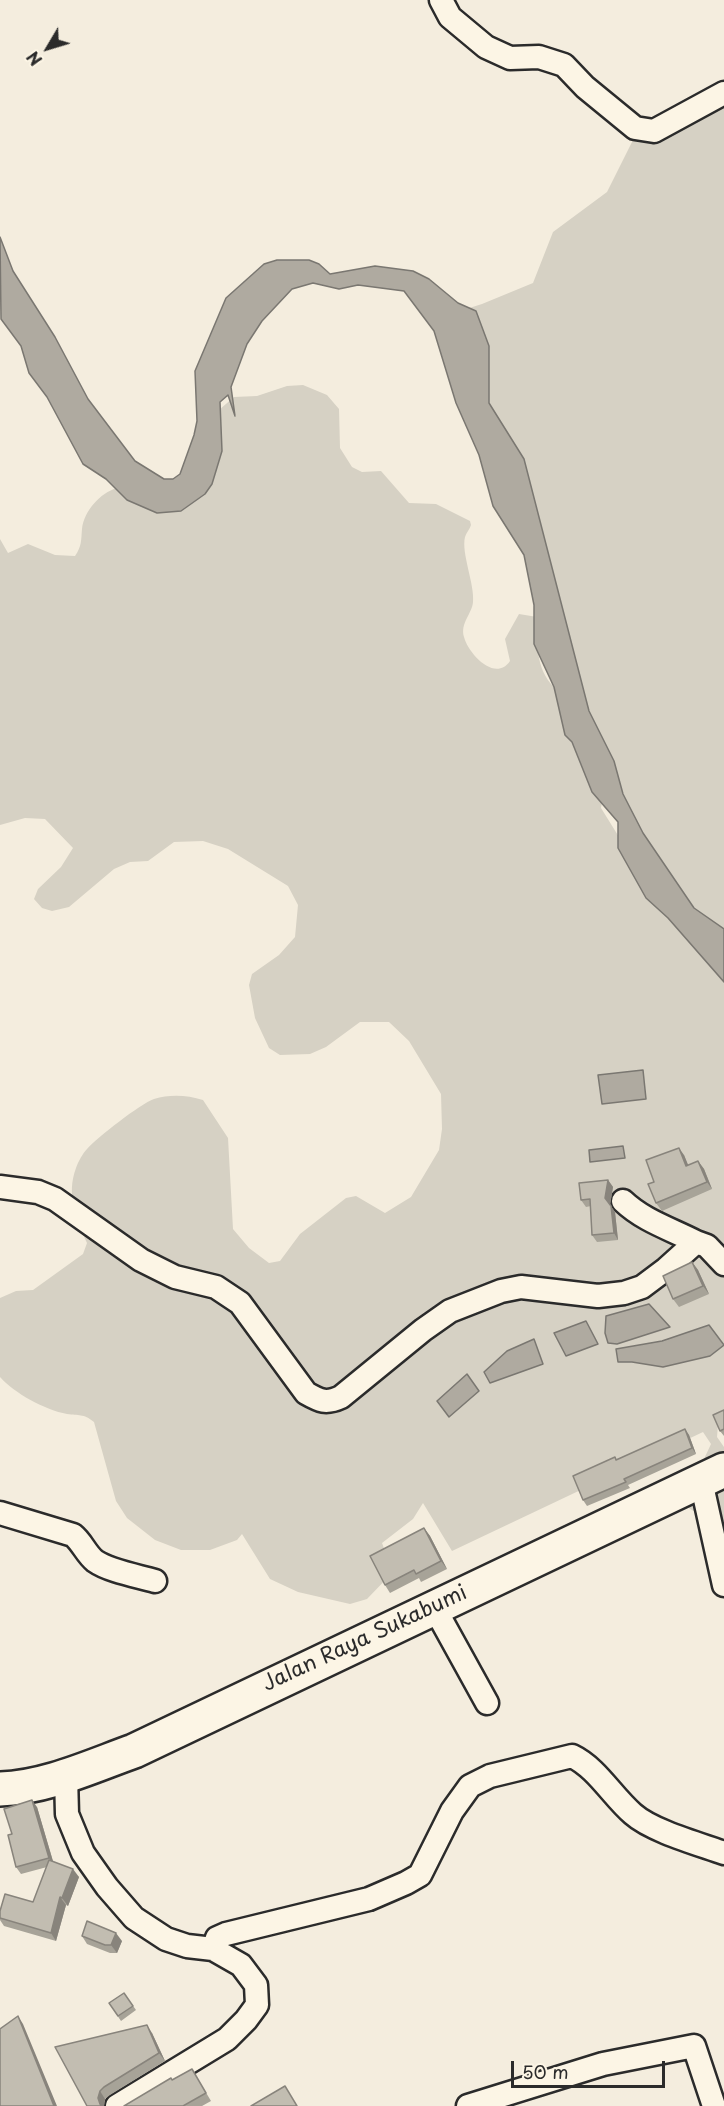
<!DOCTYPE html>
<style>
body{margin:0}
#map{position:relative;width:724px;height:2106px;overflow:hidden;background:#f4edde;font-family:"Playpen Sans",sans-serif}
canvas{display:block}
.north{position:absolute;left:18px;top:18px;width:60px;height:60px;-webkit-text-stroke:4px #fcf5e5;paint-order:stroke;rotate:232deg;font-size:16px;font-weight:700;line-height:24px;text-align:center;color:#2b2b2b}
.north::after{content:'';display:block;margin:auto;width:21px;height:27px;background:#2b2b2b;clip-path:polygon(50% 0,100% 100%,50% 72%,0 100%)}
.scale{position:absolute;left:511px;top:2061px;width:154px;height:27px;box-sizing:border-box;border:3px solid #2b2b2b;border-top:0;padding-left:8px;font-size:18px;line-height:21px;white-space:nowrap;color:#2b2b2b;-webkit-text-stroke:4px #fcf5e5;paint-order:stroke}
</style>
<div id="map">
<canvas width="724" height="2106"></canvas>
<div class="north">N</div>
<div class="scale">50 m</div>
</div>
<script>
const ctx = document.querySelector('canvas').getContext('2d');
ctx.lineJoin = 'round';
function fill(path, color) { ctx.fillStyle = color; ctx.fill(path, 'evenodd'); }
function strokePath(path, color, width, dash) { ctx.strokeStyle = color; ctx.lineWidth = width; ctx.lineCap = dash ? 'butt' : 'round'; ctx.setLineDash(dash || []); ctx.stroke(path); }
function label(font, color, halo, rows, align = 'center') {
  ctx.font = font + ' "Playpen Sans",sans-serif'; ctx.lineWidth = 5; ctx.setLineDash([]); ctx.textBaseline = 'middle'; ctx.strokeStyle = halo; ctx.fillStyle = color; for (const [text, x, y, turn = 0] of rows) {
    ctx.save(); ctx.translate(x, y); ctx.rotate((+turn || 0) * Math.PI / 180); ctx.textAlign = isNaN(turn) ? turn : align; if (halo) ctx.strokeText(text, 0, 0); ctx.fillText(text, 0, 0); ctx.restore();
  }
}
fill(new Path2D(`
 M724,92V930L693,910L641,834L622,794L587,711L487,404L463,310L482,304L533,283L553,232L607,192L635,136Z
 M303,385L327,395L339,409L340,448L352,467L362,472L381,471L409,503L436,504L470,521L471,525C470,529 466,533 465,537C461,553 475,585 473,602C472,614 460,623 464,637C468,653 495,683 510,661L505,639L519,614L537,617C537,640 535,669 554,687L603,797L601,808L619,837L724,976V1422L718,1425L717,1437L724,1447V1521C705,1517 691,1513 678,1498L683,1482L704,1459L711,1444L703,1432L452,1551L423,1503L413,1519L382,1543L393,1572L367,1599L350,1604L298,1592L270,1579L242,1534L237,1540L210,1550H181L155,1540L127,1518L116,1501L94,1422C83,1413 79,1416 67,1414C45,1410 14,1393 0,1377V1298L16,1291L33,1290L83,1254L87,1243C76,1218 66,1195 76,1168C78,1162 83,1153 87,1149C98,1137 140,1104 154,1099C170,1094 187,1095 203,1100L228,1138L233,1229L249,1248L269,1263L280,1261L300,1234L346,1198L356,1196L385,1213L411,1197L439,1150L442,1129L441,1094L409,1041L389,1022H360L326,1047L310,1054L280,1055L269,1048L255,1018L249,985L252,974L279,955L295,937L298,905L288,886L228,849L203,841L174,842L148,861L130,862L114,869L69,907L52,911L42,908L34,899L38,889L61,867L73,848L45,819L25,818L0,825V539L8,553L28,544L55,555L75,556C82,546 81,540 82,529C84,511 100,493 117,488L181,502L219,410L234,397L257,396L287,386Z`), '#d6d1c4');
const water = new Path2D(`
 M0,237L13,271L55,337L88,399L135,461L164,479H173L180,474L194,435L197,421L195,371L226,298L264,264L277,260H309L319,264L330,274L375,266L413,271L429,279L458,303L476,311L489,346V403L524,459L589,711L614,761L623,794L643,833L694,908L724,929V982L668,918L646,898L618,848V822L592,792L572,742L565,735L554,687L534,644V605L524,555L493,506L479,455L456,403L434,331L404,291L358,285L339,289L313,283L292,289L262,321L247,344L231,387L235,416L228,395L220,402L222,451L212,484L205,494L181,511L157,513L127,500L106,479L83,464L47,397L29,373L21,346L1,319Z
 M643,1070L646,1099L602,1104L598,1075Z
 M623,1146L625,1158L590,1162L589,1150Z
 M649,1304L670,1327L617,1344L608,1343L605,1333L606,1316Z
 M586,1321L598,1344L566,1356L554,1333Z
 M709,1325L724,1345L710,1356L663,1367L632,1362H618L616,1349L662,1341Z
 M534,1339L543,1364L490,1383L484,1372L507,1351Z
 M467,1374L479,1391L449,1417L437,1401Z`);
fill(water, '#afaaa0');
strokePath(water, '#7a7771', 1.5);
const minor = new Path2D(`
 M441,0L450,17L486,47L510,58L539,57L564,65L585,87L635,128L654,131L724,93
 M0,1187L38,1192L55,1199L141,1260L175,1277L216,1287L240,1303L306,1393C320,1401 326,1404 341,1397L423,1330L450,1311L501,1291L521,1287L598,1296L624,1293L642,1287L666,1269L696,1242L707,1246L724,1264
 M623,1201C644,1221 671,1229 696,1242
 M701,1481L724,1585
 M0,1513L73,1535C82,1542 86,1554 95,1561C109,1571 138,1576 155,1581
 M434,1607L487,1703
 M66,1776L67,1814L83,1853L107,1887L134,1918L166,1939L187,1946L213,1949L241,1965L256,1985L257,2005L246,2020L227,2039L117,2106
 M213,1949L217,1938L226,1934L369,1899L406,1883L420,1875L452,1811L470,1786L490,1776L572,1756C597,1768 612,1796 633,1814C652,1831 699,1844 724,1853
 M468,2106L603,2064L694,2046L714,2106`);
const highway = new Path2D(`
 M0,1789C45,1788 92,1766 134,1751L724,1470`);
strokePath(minor, '#2b2b2b', 27);
strokePath(highway, '#2b2b2b', 38);
strokePath(minor, '#fcf5e5', 22);
strokePath(highway, '#fcf5e5', 33);
fill(new Path2D(`
 M684,1155L688,1166L698,1161L704,1169L712,1189L662,1211L656,1203L654,1182Z
 M608,1180L613,1187L610,1205L615,1212L618,1240L597,1242L592,1235L591,1206L586,1207L581,1200Z
 M692,1262L698,1270L709,1294L679,1307L673,1299Z
 M724,1410V1436L720,1431Z
 M685,1429L689,1435L696,1454L628,1485L630,1488L587,1506L583,1500L615,1457L617,1460Z
 M424,1528L430,1536L447,1569L421,1582L419,1578L390,1593L385,1585Z
 M37,1807L53,1861L79,1877L68,1906L66,1905L56,1941L4,1926L0,1920V1911L33,1902L47,1867L21,1874L16,1867L12,1834Z
 M82,1936L122,1941L117,1953H110L87,1944Z
 M124,1993L136,2010L121,2021L109,2003Z
 M152,2033L165,2061L110,2095L105,2099L104,2106H87Z
 M192,2069L211,2101L202,2106H124Z`), '#a7a398');
fill(new Path2D(`
 M679,1148L684,1155L692,1174L686,1166Z
 M698,1161L704,1169L712,1189L707,1182Z
 M608,1180L613,1187L610,1205L605,1198Z
 M611,1206L615,1212L618,1240L614,1233Z
 M692,1262L698,1270L709,1294L703,1286Z
 M685,1429L689,1435L696,1454L692,1448Z
 M424,1528L430,1536L447,1569L441,1561Z
 M32,1800L37,1807L54,1865L49,1858Z
 M73,1869L79,1877L68,1906L62,1898Z
 M60,1897L66,1905L56,1941L51,1933Z
 M116,1933L122,1941L117,1953L111,1945Z
 M18,2016L23,2024L57,2106H54Z
 M147,2025L152,2033L165,2061L159,2053Z
 M100,2091L105,2099L104,2106H101L100,2104L98,2098Z`), '#88847c');
const building = new Path2D(`
 M679,1148L686,1166L698,1161L707,1182L656,1203L648,1184L654,1182L646,1160Z
 M608,1180L605,1198L611,1206L614,1233L592,1235L590,1199L581,1200L579,1183Z
 M692,1262L703,1286L673,1299L663,1276Z
 M724,1410V1429L720,1431L713,1415Z
 M685,1429L692,1448L624,1479L626,1482L583,1500L573,1476L615,1457L616,1460Z
 M424,1528L441,1561L416,1574L414,1570L385,1585L370,1556Z
 M32,1800L49,1858L16,1867L8,1835L12,1834L4,1809Z
 M49,1860L73,1869L62,1898L60,1897L51,1933L0,1918V1911L5,1894L33,1902Z
 M87,1921L116,1933L111,1945H105L82,1936Z
 M124,1993L133,2006L118,2016L109,2003Z
 M18,2016L54,2106H0V2029Z
 M147,2025L159,2053L104,2087L100,2091L98,2098L100,2104L101,2106H87L55,2047Z
 M192,2069L206,2093L183,2106H124L171,2078L172,2080Z
 M285,2086L297,2106H251Z`);
fill(building, '#c2bdb1');
strokePath(building, '#88847c', 1.5);
label('21px', '#2b2b2b', '#fcf5e5', [
 ["Jalan Raya Sukabumi",365,1639,-25]
]);
</script>
